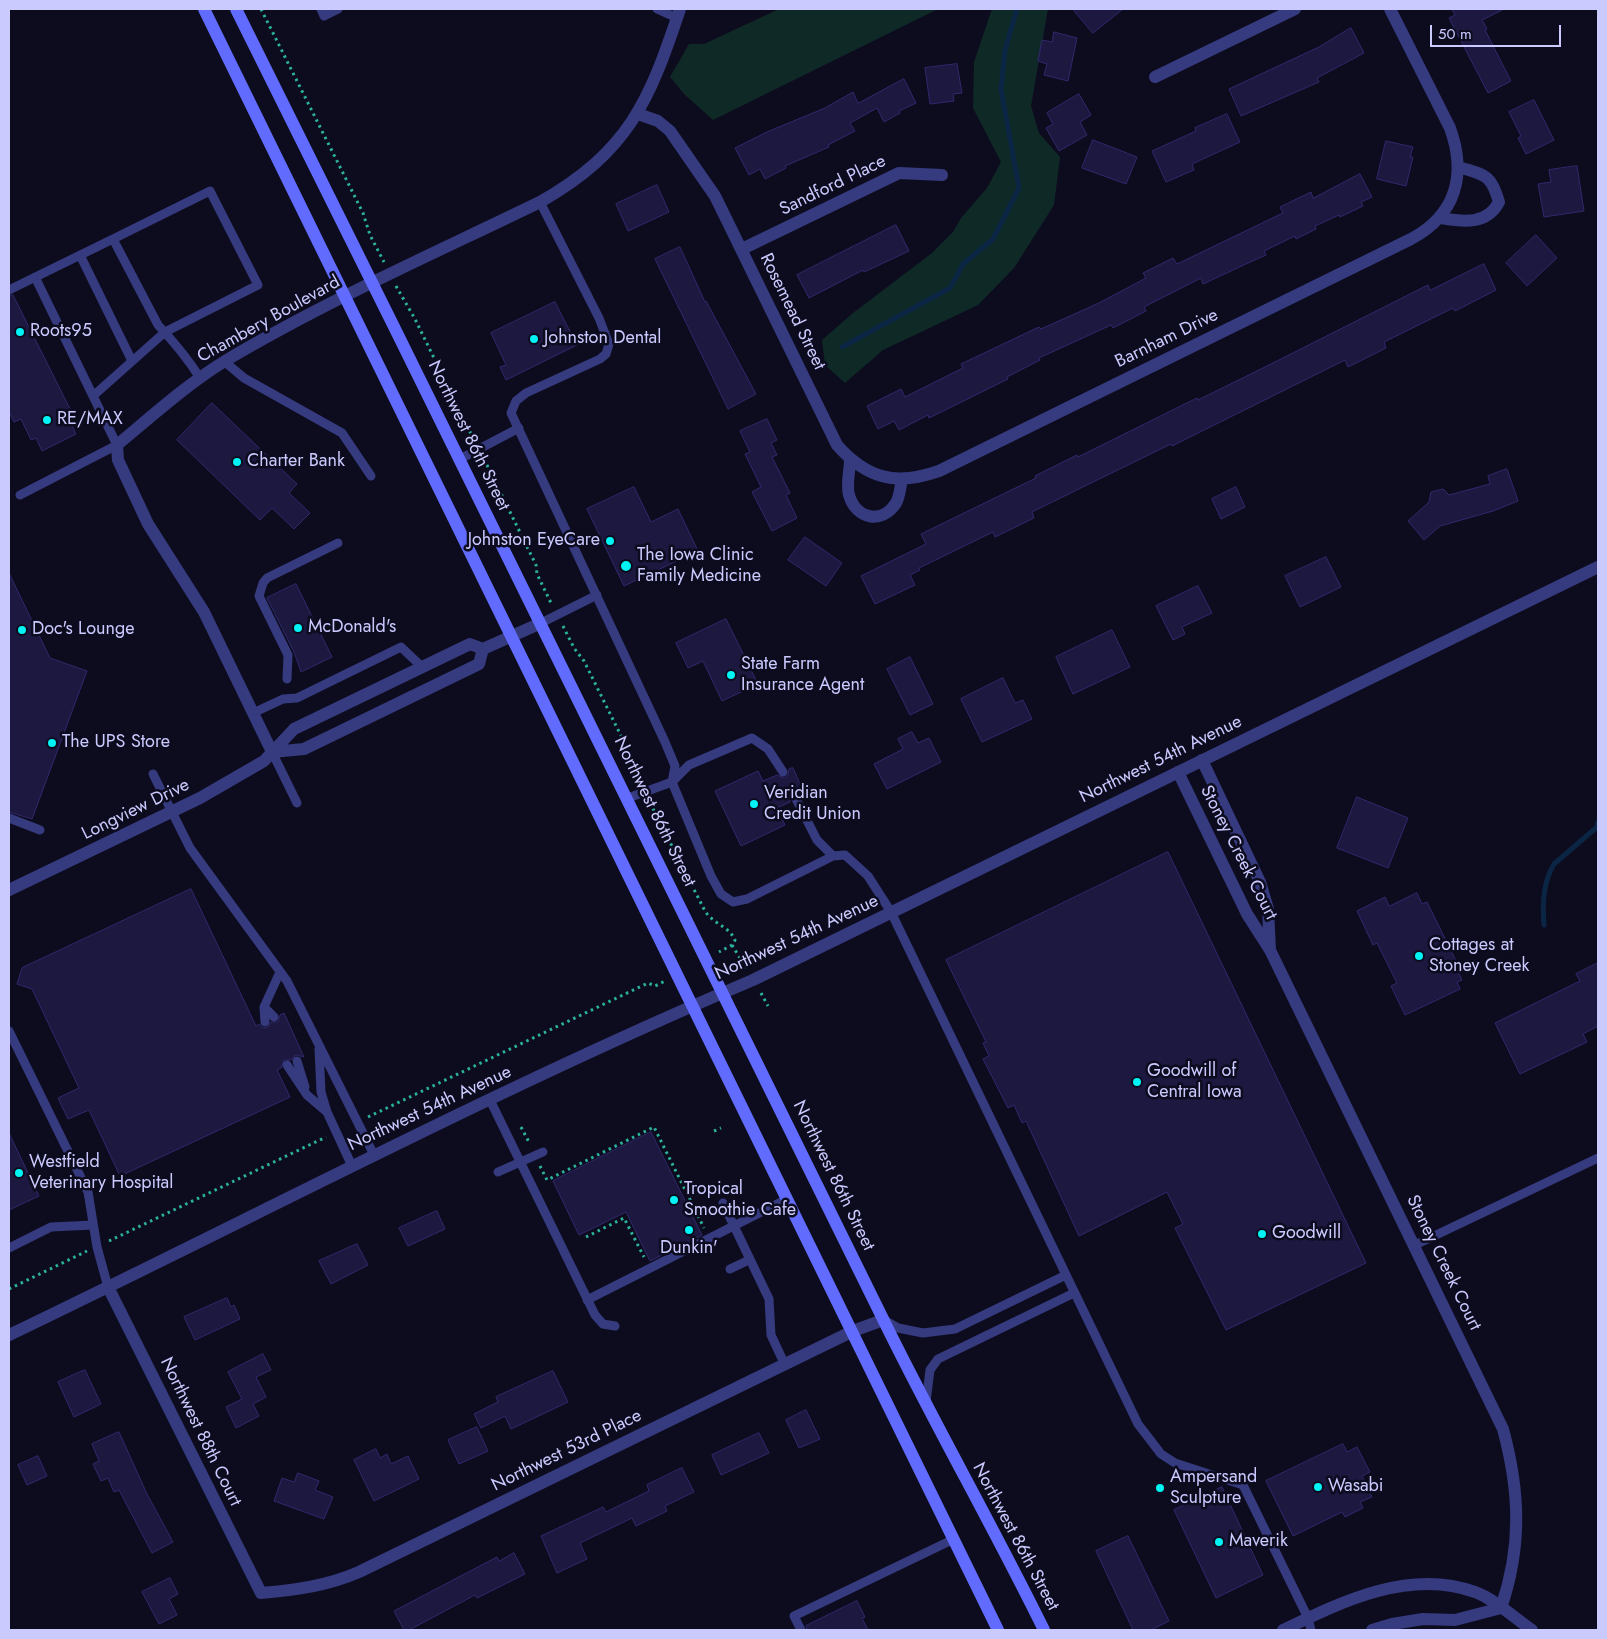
<!DOCTYPE html>
<style>
body{margin:0}
#map{position:relative;width:1607px;height:1639px;overflow:hidden;background:#0d0c1f;font-family:Jost,sans-serif}
canvas{display:block}
.frame{position:absolute;inset:0;border:10px solid #cbcaff;pointer-events:none}
.scale{position:absolute;left:1430px;top:25px;width:131px;height:22px;box-sizing:border-box;border:2px solid #cbcaff;border-top:0;padding-left:6px;font-size:15px;line-height:18px;white-space:nowrap;color:#cbcaff;-webkit-text-stroke:4px #0d0c1f;paint-order:stroke}
</style>
<div id="map">
<canvas width="1607" height="1639"></canvas>
<div class="frame"></div>
<div class="scale">50 m</div>
</div>
<script>
const ctx = document.querySelector('canvas').getContext('2d');
ctx.lineJoin = 'round';
function fill(path, color) { ctx.fillStyle = color; ctx.fill(path, 'evenodd'); }
function strokePath(path, color, width, dash) { ctx.strokeStyle = color; ctx.lineWidth = width; ctx.lineCap = dash ? 'butt' : 'round'; ctx.setLineDash(dash || []); ctx.stroke(path); }
function label(font, color, halo, rows, align = 'center') {
  ctx.font = font + ' Jost,sans-serif'; ctx.lineWidth = 5; ctx.setLineDash([]); ctx.textBaseline = 'middle'; ctx.strokeStyle = halo; ctx.fillStyle = color; for (const [text, x, y, turn = 0] of rows) {
    ctx.save(); ctx.translate(x, y); ctx.rotate((+turn || 0) * Math.PI / 180); ctx.textAlign = isNaN(turn) ? turn : align; if (halo) ctx.strokeText(text, 0, 0); ctx.fillText(text, 0, 0); ctx.restore();
  }
}
fill(new Path2D(`
 M779,9H938L713,120L684,94L670,77L689,44H704Z
 M992,9H1048L1031,106L1039,133L1060,157L1054,205L1014,268L978,305L883,350L845,383L825,365L822,340L853,313L932,253L953,232L961,218L987,188L1001,162L973,108L974,62Z`), '#0f2926');
strokePath(new Path2D(`
 M842,347L950,288L963,264L993,239L1019,188L1001,89L1005,50L1017,9
 M1544,925C1542,903 1543,882 1554,864L1597,827L1598,822`), '#0b2644', 5);
const building = new Path2D(`
 M1073,9H1123L1093,33Z
 M1452,9H1504L1482,20L1487,29L1485,30L1511,81L1488,93L1449,18L1455,15Z
 M1351,28L1364,53L1317,78L1319,82L1241,116L1229,89L1319,47Z
 M1054,32L1077,38L1068,81L1044,75L1047,64L1038,61L1042,40L1052,42Z
 M957,64L962,93L953,94L954,101L930,104L925,68Z
 M904,79L916,103L899,111L900,113L884,122L877,108L850,123L855,131L828,145L829,147L785,166L786,168L765,179L760,169L749,175L735,148L767,132L825,108L853,92L858,103Z
 M1079,94L1091,115L1080,122L1087,135L1059,151L1046,128L1053,124L1047,113Z
 M1534,100L1554,140L1526,154L1518,138L1521,136L1509,112Z
 M1227,114L1240,142L1192,164L1194,170L1166,182L1152,151L1196,131L1195,128Z
 M1093,140L1137,157L1126,184L1082,168Z
 M1386,141L1413,147L1410,157H1413L1406,186L1377,179Z
 M1577,166L1584,211L1544,217L1538,184L1551,182L1549,170Z
 M1360,174L1372,197L1361,202L1363,206L1340,217L1339,215L1315,226L1316,229L1296,239L1295,236L1264,251L1266,255L1248,263L1203,284L1201,278L1144,307L1146,311L1113,328L1111,325L1039,358L1040,360L1007,377L1008,379L929,418L928,415L899,430L894,421L878,429L867,406L901,389L905,397L963,368L961,364L1039,327L1041,329L1099,303L1146,278L1143,273L1173,258L1177,264L1283,213L1280,207L1311,192L1313,198Z
 M657,185L669,212L628,231L616,204Z
 M896,225L909,251L864,272L863,270L809,298L797,275Z
 M1536,235L1557,258L1527,286L1506,263Z
 M680,247L705,302L706,301L756,394L728,409L655,259Z
 M1484,264L1496,290L1455,311L1453,308L1384,342L1386,348L1348,367L1345,360L1172,446L1171,444L1091,483L1032,512L1034,518L995,537L993,532L919,568L920,570L910,575L915,585L875,604L861,576L926,544L921,534L1036,478L1035,476L1077,455L1078,457L1197,398L1198,400L1267,366L1428,285L1430,290Z
 M13,295L75,419L70,421L76,434L42,451L36,438L31,440L21,419L14,422L9,412V296Z
 M555,302L577,345L506,380L500,367L506,365L491,333Z
 M212,403L297,484L289,493L310,513L294,529L272,508L260,520L177,440Z
 M767,419L777,440L771,443L777,455L772,457L790,493L786,495L797,518L772,531L752,492L761,487L745,454L750,452L740,431Z
 M1507,469L1518,501L1493,511L1440,526L1424,540L1408,521L1429,502L1431,492L1443,489L1449,495L1490,484L1488,476Z
 M634,487L651,522L678,509L698,551L624,586L587,509Z
 M1236,487L1245,507L1221,519L1212,499Z
 M805,537L842,563L826,586L788,560Z
 M1326,557L1341,587L1300,607L1285,576Z
 M9,573L50,658L87,671L32,819L9,812Z
 M296,584L332,657L301,672L294,652L267,598Z
 M1198,586L1212,613L1182,627L1185,634L1173,640L1156,606Z
 M726,619L758,684L722,701L703,661L688,668L676,643Z
 M1112,630L1130,667L1073,694L1056,657Z
 M910,657L933,704L910,715L887,669Z
 M1003,678L1015,703L1023,700L1032,719L982,742L961,699Z
 M912,732L918,743L929,738L941,762L887,789L874,764L903,749L898,739Z
 M793,768L805,795L802,796L794,793L791,796L790,802L777,808L785,825L741,846L715,791L758,771L763,781L777,775L784,778L788,775L789,769Z
 M1357,797L1408,818L1388,868L1337,848Z
 M1168,852L1366,1263L1226,1330L1175,1228L1183,1224L1167,1192L1079,1236L1026,1121L1022,1123L1014,1105L1008,1108L983,1059L989,1056L983,1043L986,1042L946,960Z
 M191,889L256,1026L259,1024L263,1028L268,1027L271,1022H278L280,1015L284,1013L304,1057L296,1055L291,1060H284L281,1068L277,1070L290,1097L120,1176L89,1110L68,1119L58,1098L79,1088L32,989L17,984L22,968Z
 M1417,893L1422,904L1427,902L1459,967L1456,968L1462,980L1457,982L1460,989L1405,1015L1391,986L1397,983L1377,943L1373,945L1357,911L1385,897L1389,906Z
 M1598,963V1026L1583,1034L1587,1042L1520,1074L1495,1023L1580,981L1576,974Z
 M651,1132L702,1235L650,1261L626,1212L579,1235L553,1181Z
 M9,1133L39,1196L9,1210Z
 M437,1211L445,1229L408,1246L399,1228Z
 M357,1244L368,1265L331,1284L319,1261Z
 M227,1298L231,1307L234,1305L240,1319L195,1340L184,1317Z
 M263,1354L271,1370L256,1377L266,1397L253,1404L259,1416L236,1428L226,1407L242,1399L228,1372Z
 M85,1370L101,1404L74,1417L58,1382Z
 M553,1371L568,1402L511,1429L505,1416L481,1428L474,1414L498,1402L496,1397Z
 M806,1410L820,1439L799,1448L786,1420Z
 M477,1427L488,1451L459,1464L448,1440Z
 M119,1432L147,1494L173,1542L152,1553L119,1490L114,1492L108,1478L101,1481L93,1464L99,1461L92,1444Z
 M759,1433L769,1453L721,1475L712,1455Z
 M1343,1444L1347,1452L1357,1447L1370,1472L1362,1476L1372,1497L1360,1502L1363,1508L1345,1517L1342,1512L1293,1536L1266,1481Z
 M376,1449L380,1458L387,1454L391,1464L408,1456L419,1479L374,1501L354,1460Z
 M38,1456L47,1476L27,1485L18,1465Z
 M682,1468L694,1492L665,1506L667,1511L636,1526L632,1518L580,1543L587,1559L557,1573L541,1536L603,1507L606,1512L649,1491L647,1485Z
 M298,1473L319,1481L315,1490L333,1497L324,1519L274,1501L282,1478L294,1482Z
 M1222,1487L1263,1575L1216,1598L1174,1510Z
 M1128,1536L1169,1621L1151,1630H1133L1096,1551Z
 M514,1553L525,1574L477,1598L475,1595L409,1630H404L394,1611L497,1557L499,1561Z
 M170,1578L178,1594L169,1599L177,1615L159,1624L142,1592Z
 M857,1601L865,1617L862,1618L868,1630H807L806,1626Z`);
fill(building, '#1c1840');
strokePath(building, '#30296d', 1);
strokePath(new Path2D(`
 M261,9L363,213L370,235L384,262
 M396,286L415,319L473,438
 M484,459L536,565L537,574L552,605
 M563,626L574,648L584,661L630,754L640,781
 M650,803L705,911C713,924 729,926 735,940L732,945L719,952
 M732,945L746,968
 M761,993L768,1006
 M368,1117L648,983L655,986L665,981
 M521,1127L530,1144
 M714,1131L721,1128
 M540,1166L547,1180L654,1127L704,1228
 M586,1237L624,1218L644,1257
 M109,1241L326,1137
 M9,1289L87,1251`), '#2bb29d', 3, [2.5, 4]);
strokePath(new Path2D(`
 M321,9L324,16L338,9
 M657,9L677,18
 M540,202L599,318L609,344L606,354L600,359L526,393L516,401L511,413L665,742L675,766L672,782L711,876L721,894L733,902L747,899L833,856L845,855L868,876L891,912L1138,1424L1161,1454L1175,1463L1243,1485L1308,1618L1311,1630
 M80,255L132,361
 M35,277L93,396
 M9,290L113,239
 M225,362L244,378L342,433L371,476
 M460,459L519,428
 M20,495L117,445L93,396L165,332L258,285L210,191L113,239L158,325C173,341 188,359 200,378
 M541,623L597,595
 M287,679L288,655L259,596L263,583L267,578L338,543
 M253,713L283,699L297,698L401,647L422,667
 M272,752L297,803
 M153,774L190,848L287,981L374,1155
 M628,798L672,782L689,765L752,738L768,749L783,772
 M796,799L817,840L833,856
 M9,818L40,830
 M264,1007L274,1017
 M265,1022L264,1007L280,972
 M9,1031L88,1192L97,1247L108,1287
 M319,1049L321,1092L327,1112L352,1166
 M297,1061L305,1087
 M287,1065L307,1095L327,1112
 M490,1100L595,1315L603,1324L615,1326
 M498,1172L543,1152
 M723,1203L769,1299L771,1335L785,1365
 M1415,1245L1598,1158
 M9,1248L51,1227L93,1225
 M730,1269L749,1260
 M587,1300L787,1199
 M884,1320L898,1328L923,1333L955,1329L1066,1275
 M926,1402L930,1370L938,1359L1074,1293
 M801,1630L794,1616L954,1539`), '#363a7f', 9);
strokePath(new Path2D(`
 M1155,77L1295,9
 M638,114L658,121L670,131L715,196L837,445C867,479 896,486 939,471L1411,239C1456,215 1467,175 1450,128L1390,9
 M1441,218C1464,222 1487,225 1499,202C1491,174 1485,175 1458,167
 M742,249L899,173L942,175
 M850,460C850,470 846,485 849,495C856,519 882,525 896,503C900,496 900,487 902,480
 M272,752L204,612L148,524L118,460L117,445C152,416 186,385 225,361C326,301 435,253 540,202C629,151 649,102 680,9
 M272,752L304,749L479,664L483,649
 M1202,760L1260,882L1268,909L1270,950
 M1178,772L1247,914L1270,950L1503,1429C1520,1492 1522,1546 1501,1608
 M9,890L200,798L264,761L294,729L470,644L483,649L541,623
 M108,1287L261,1593C295,1590 327,1586 359,1572L853,1331L883,1320
 M1283,1630C1341,1602 1409,1568 1475,1592C1493,1598 1516,1619 1532,1630
 M1372,1630L1392,1624L1423,1619L1455,1620L1501,1608`), '#363a7f', 12);
strokePath(new Path2D(`
 M9,1335C257,1216 500,1087 753,980L1598,567`), '#363a7f', 12);
strokePath(new Path2D(`
 M204,9L998,1630
 M236,9C454,446 669,884 885,1323C936,1427 993,1526 1044,1630`), '#616cff', 12);
for (const [x, y, r, color] of [
 [20,332,5,"#00f3f5"],
 [534,339,5,"#00f3f5"],
 [47,420,5,"#00f3f5"],
 [237,462,5,"#00f3f5"],
 [610,541,5,"#00f3f5"],
 [626,566,6,"#00f3f5"],
 [298,628,5,"#00f3f5"],
 [22,630,5,"#00f3f5"],
 [731,675,5,"#00f3f5"],
 [52,743,5,"#00f3f5"],
 [754,804,5,"#00f3f5"],
 [1419,956,5,"#00f3f5"],
 [1137,1082,5,"#00f3f5"],
 [19,1173,5,"#00f3f5"],
 [674,1200,5,"#00f3f5"],
 [689,1230,5,"#00f3f5"],
 [1262,1234,5,"#00f3f5"],
 [1318,1487,5,"#00f3f5"],
 [1160,1488,5,"#00f3f5"],
 [1219,1542,5,"#00f3f5"]
]) { const dot = new Path2D(); dot.arc(x, y, r, 0, 2 * Math.PI); ctx.fillStyle = color; ctx.fill(dot); strokePath(dot, '#0d0c1f', 2); }
label('18px', '#cbcaff', '#0d0c1f', [
 ["Sandford Place",833,186,-26],
 ["Rosemead Street",792,312,64],
 ["Chambery Boulevard",269,320,-29],
 ["Barnham Drive",1167,339,-26],
 ["Northwest 86th Street",468,436,64],
 ["Northwest 54th Avenue",1161,760,-26],
 ["Longview Drive",136,810,-26],
 ["Northwest 86th Street",654,812,64],
 ["Stoney Creek Court",1238,853,63],
 ["Northwest 54th Avenue",797,938,-25],
 ["Northwest 54th Avenue",430,1109,-25],
 ["Northwest 86th Street",833,1176,64],
 ["Stoney Creek Court",1443,1263,64],
 ["Northwest 88th Court",200,1432,64],
 ["Northwest 53rd Place",567,1451,-26],
 ["Northwest 86th Street",1015,1537,62]
]);
label('18px', '#cbcaff', '#0d0c1f', [
 ["Roots95",30,332],
 ["Johnston Dental",544,339],
 ["RE/MAX",57,420],
 ["Charter Bank",247,462],
 ["Johnston EyeCare",600,541,"right"],
 ["The Iowa Clinic",637,556],
 ["Family Medicine",637,577],
 ["McDonald's",308,628],
 ["Doc's Lounge",32,630],
 ["State Farm",741,665],
 ["Insurance Agent",741,686],
 ["The UPS Store",62,743],
 ["Veridian",764,794],
 ["Credit Union",764,815],
 ["Cottages at",1429,946],
 ["Stoney Creek",1429,967],
 ["Goodwill of",1147,1072],
 ["Central Iowa",1147,1093],
 ["Westfield",29,1163],
 ["Veterinary Hospital",29,1184],
 ["Tropical",684,1190],
 ["Smoothie Cafe",684,1211],
 ["Goodwill",1272,1234],
 ["Dunkin'",689,1249,"center"],
 ["Ampersand",1170,1478],
 ["Sculpture",1170,1499],
 ["Wasabi",1328,1487],
 ["Maverik",1229,1542]
], 'left');
</script>
